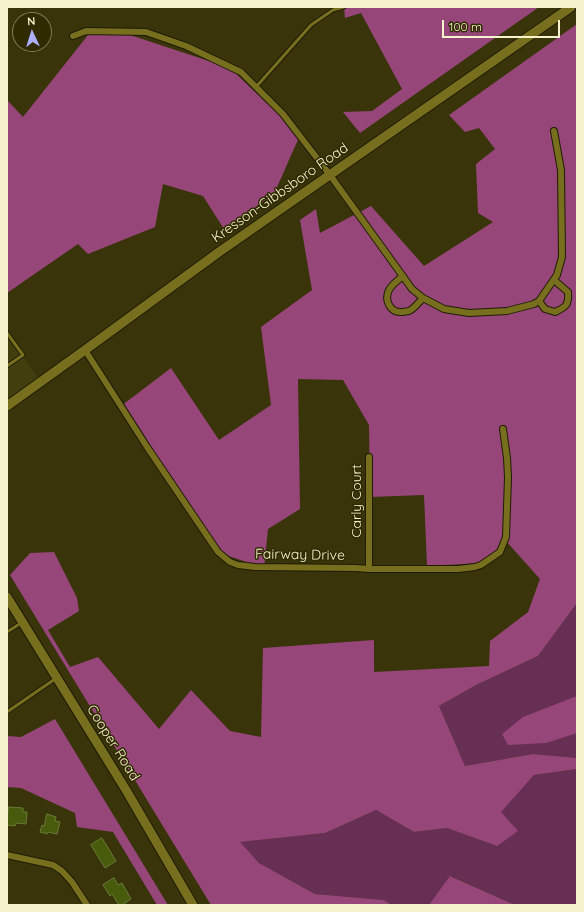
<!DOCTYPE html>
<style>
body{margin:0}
#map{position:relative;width:584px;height:912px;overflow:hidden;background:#39340a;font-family:Quicksand,sans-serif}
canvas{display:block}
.frame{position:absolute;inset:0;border:8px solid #f6f3cd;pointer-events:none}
.north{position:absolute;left:12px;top:12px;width:40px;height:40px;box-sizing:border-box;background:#2f2a00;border:1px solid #7f7a52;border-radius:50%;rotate:356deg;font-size:11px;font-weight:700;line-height:16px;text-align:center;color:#f6f3cd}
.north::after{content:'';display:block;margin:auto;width:14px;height:18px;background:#adaffb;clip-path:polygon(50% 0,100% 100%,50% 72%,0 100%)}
.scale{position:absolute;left:442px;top:20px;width:118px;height:18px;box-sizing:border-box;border:2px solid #f6f3cd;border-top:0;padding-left:5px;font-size:12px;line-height:14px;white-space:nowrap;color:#f6f3cd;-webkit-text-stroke:3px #2f2a00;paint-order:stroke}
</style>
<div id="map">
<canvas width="584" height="912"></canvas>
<div class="frame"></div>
<div class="north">N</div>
<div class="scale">100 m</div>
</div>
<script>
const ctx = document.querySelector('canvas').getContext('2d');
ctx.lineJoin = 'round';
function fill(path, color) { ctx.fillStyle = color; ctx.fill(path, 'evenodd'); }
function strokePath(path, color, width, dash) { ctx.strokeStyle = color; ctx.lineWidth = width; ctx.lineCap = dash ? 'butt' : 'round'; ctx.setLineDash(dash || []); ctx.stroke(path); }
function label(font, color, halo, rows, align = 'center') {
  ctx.font = font + ' Quicksand,sans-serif'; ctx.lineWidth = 3; ctx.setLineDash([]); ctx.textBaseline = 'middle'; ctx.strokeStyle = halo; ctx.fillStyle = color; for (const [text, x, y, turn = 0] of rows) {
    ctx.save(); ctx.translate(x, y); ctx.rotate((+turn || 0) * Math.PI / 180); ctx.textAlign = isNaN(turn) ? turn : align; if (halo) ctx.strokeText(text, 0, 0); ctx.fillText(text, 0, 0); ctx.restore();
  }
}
fill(new Path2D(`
 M7,333L41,382L7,406Z`), '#433e0e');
fill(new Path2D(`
 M577,603V758L533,754L465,766L439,706L476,685L538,656Z
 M577,769V905H515L451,876L429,905H391L384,900L315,894L259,863L239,842L325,833L376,810L414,832L447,828L497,846L500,812L534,775Z`), '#682f54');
fill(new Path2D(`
 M344,7H539L360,133L343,112L372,111L402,89L361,13L345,18Z
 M577,24V603L538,656L476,685L439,706L465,766L533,754L577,758V769L534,775L501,812L518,831L497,846L447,828L414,832L376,810L325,833L240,842L259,863L315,894L384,900L391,905H211L10,575L30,553L54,552L77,598L79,611L48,630L70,667L98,657L159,729L191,690L230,731L261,737L263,648L374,640V672L489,666L490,641L528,612L540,579L506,541L482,563L427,566L424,495L370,497L369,425L343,380L298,379L300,509L268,529L264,568L217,552L121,406L171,368L219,440L271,405L261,327L312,290L300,220L316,209L320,233L371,206L424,266L493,222L478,213L476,164L495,149L479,128L465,132L449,115Z
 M124,33L230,68L300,135L274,194L224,229L203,196L163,184L155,227L88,254L78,244L7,293V100L23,117L88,35Z
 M577,696V733L546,743L508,745L502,734L523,717Z
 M55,719L168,905H157L113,832L77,827L75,813L21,788L7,787V736L21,737Z
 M450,876L515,905H429Z`), '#97467a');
const building = new Path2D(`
 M9,807L23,808V812H27L26,824L16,823L15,826L7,825Z
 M47,814L56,817L55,821L60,822L57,834L48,832L47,834L40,832L42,825L44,826Z
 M102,838L116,861L105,868L91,845Z
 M114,878L118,885L122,883L131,899L122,905H119L112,894L110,896L103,885Z`);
fill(building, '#485b0d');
strokePath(building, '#687c37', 1);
const lane = new Path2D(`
 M256,87L311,25L333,10L344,7
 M7,333L23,355L7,366
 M7,632L21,623
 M7,712L55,679`);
const street = new Path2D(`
 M73,36L86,31L146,32L186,46L241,72L283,114L330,175L412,289L423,298L444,309L469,313L507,311L534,304L539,301L557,275L562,257L561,170L554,131
 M403,276C398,280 392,284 389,290C384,300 390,313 402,312C403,312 408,311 409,311C414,309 419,302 423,298
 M539,301L545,309L555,312C566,307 569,305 568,292L554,280
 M85,350L147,447L218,552L230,562L238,565L255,567L356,568L369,569H458L475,567L481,565L500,552L506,537L508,477L507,458L503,429
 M369,569V457
 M7,855L53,865L62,871L72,882L87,905`);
const secondary = new Path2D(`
 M7,406L85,350L219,252L571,7
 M7,597L126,790L193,905`);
strokePath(lane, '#1e1c04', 5);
strokePath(street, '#1e1c04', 8);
strokePath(secondary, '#1e1c04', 11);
strokePath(lane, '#776e1e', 3);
strokePath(street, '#776e1e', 6);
strokePath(secondary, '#776e1e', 9);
label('14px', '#f6f3cd', '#2f2a00', [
 ["Kresson-Gibbsboro Road",280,193,-35],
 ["Carly Court",357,501,-90],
 ["Fairway Drive",300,555,1],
 ["Cooper Road",113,743,58]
]);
</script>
